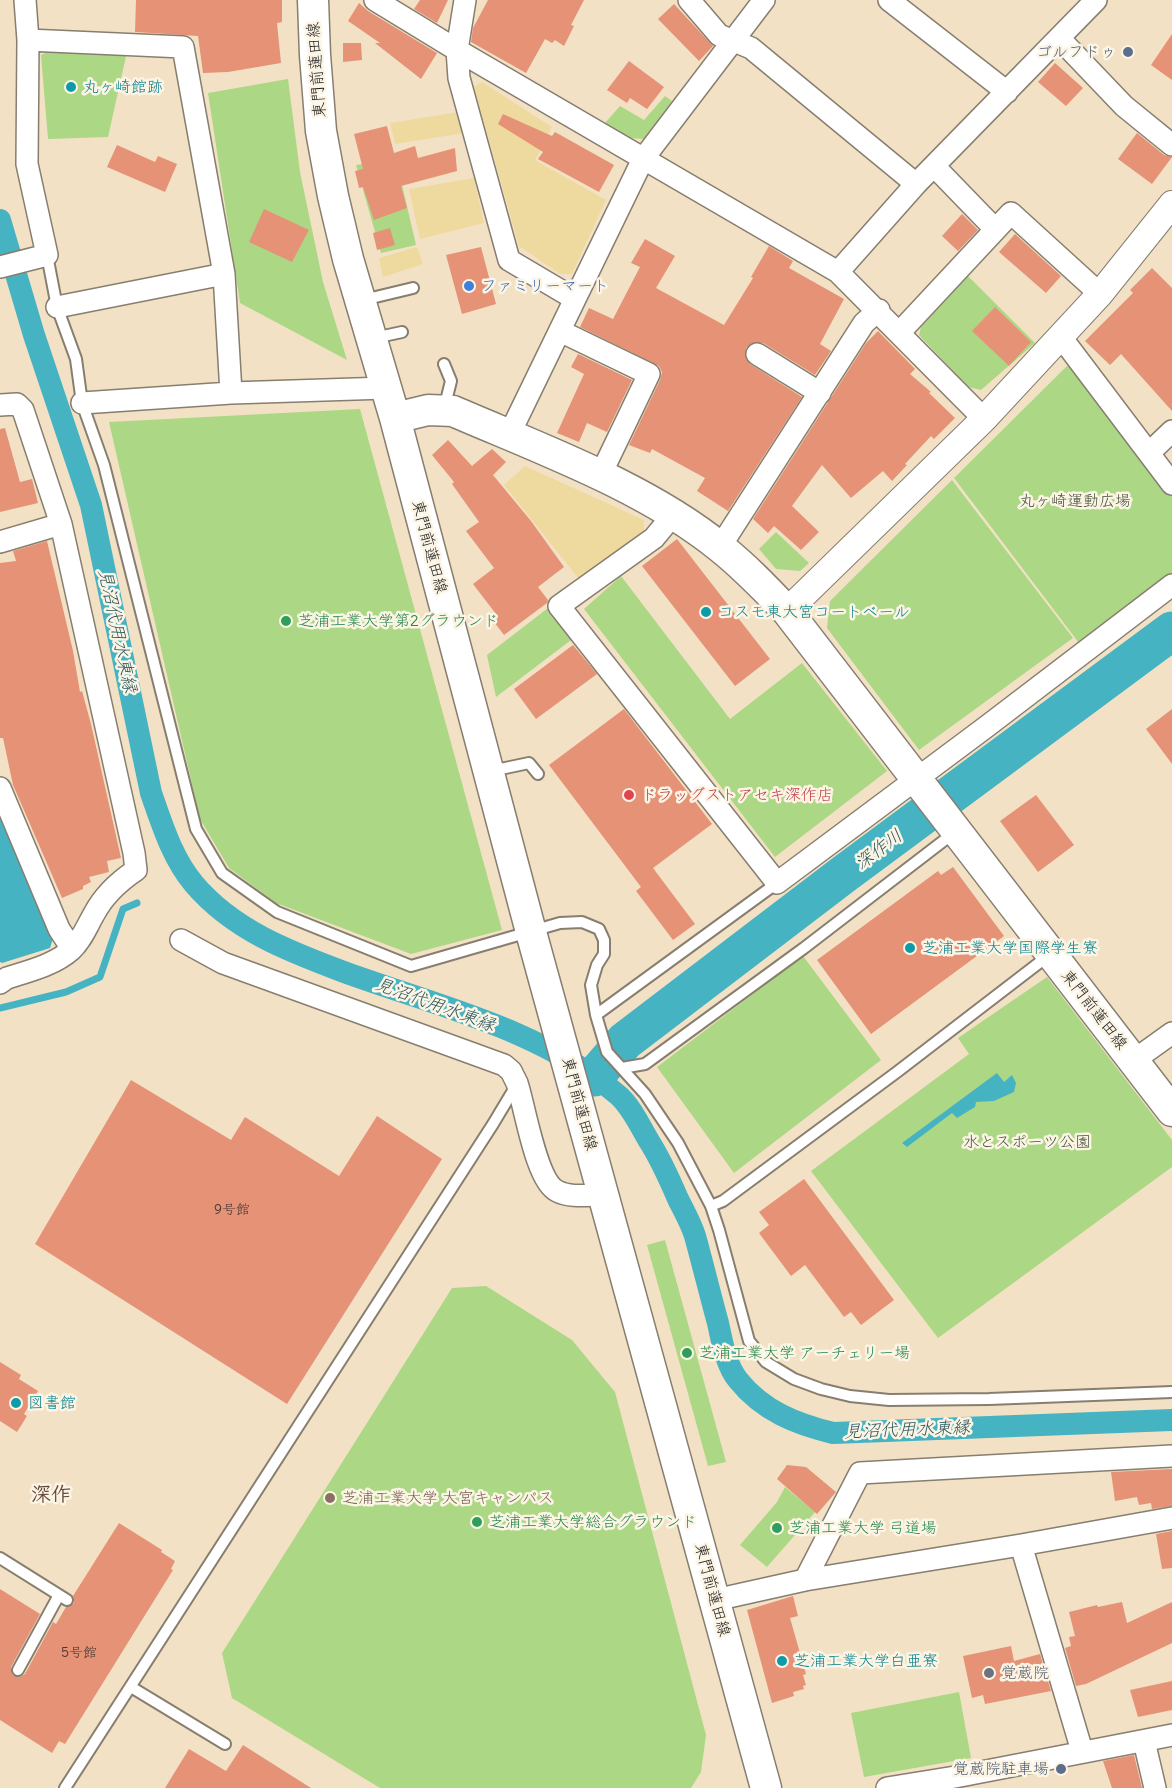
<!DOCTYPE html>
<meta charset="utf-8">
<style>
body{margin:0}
canvas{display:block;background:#f2e1c4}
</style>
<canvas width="1172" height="1788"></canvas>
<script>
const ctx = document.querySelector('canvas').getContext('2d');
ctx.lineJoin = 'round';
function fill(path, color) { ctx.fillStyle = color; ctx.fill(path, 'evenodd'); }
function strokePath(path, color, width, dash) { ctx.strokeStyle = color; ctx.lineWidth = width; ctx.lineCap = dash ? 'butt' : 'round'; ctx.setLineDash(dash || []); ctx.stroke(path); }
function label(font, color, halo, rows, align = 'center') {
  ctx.font = font + ' Delius,"Klee One",sans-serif'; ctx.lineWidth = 5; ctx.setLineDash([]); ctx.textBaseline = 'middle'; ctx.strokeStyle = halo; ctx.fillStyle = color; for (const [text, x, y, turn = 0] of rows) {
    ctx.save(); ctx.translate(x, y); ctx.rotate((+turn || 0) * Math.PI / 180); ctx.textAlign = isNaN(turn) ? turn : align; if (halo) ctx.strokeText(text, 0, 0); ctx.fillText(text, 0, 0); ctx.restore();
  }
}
fill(new Path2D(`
 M51,50L126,56L108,137L48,139L41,55Z
 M288,79L300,172L323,282L347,360L240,303L208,93Z
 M665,96L672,101L644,139L629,138L605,123L620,106L644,120Z
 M396,159L416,245L381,253L356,165Z
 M968,276L1035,343L981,390L968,387L919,335L921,327Z
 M1076,365L1172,491V575L1079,643L954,478L1067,366Z
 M360,409L502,930L411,954L276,903L229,868L200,819L109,422Z
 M952,480L1073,638L919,750L827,628L830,601Z
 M776,532L809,563L800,571L776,569L759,549Z
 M621,576L730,719L802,663L887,771L775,857L584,609Z
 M552,605L575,637L496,697L487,655Z
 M803,956L881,1060L734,1173L657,1067Z
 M1047,977L1172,1140V1167L938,1338L811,1171L969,1054L958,1038Z
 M665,1240L726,1462L708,1466L647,1245Z
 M486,1286L572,1340L615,1392L706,1735L701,1772L691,1788H380L232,1698L222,1653L452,1288Z
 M785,1487L815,1512L767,1567L740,1545L777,1502Z
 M959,1692L971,1758L864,1777L851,1713Z`), '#acd885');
fill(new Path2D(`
 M482,82L552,127L535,160L606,200L572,274H560L519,246L474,87Z
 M459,112L464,133L395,144L390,123Z
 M474,178L484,223L420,239L409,189Z
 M417,247L423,264L383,277L379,258Z
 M525,466L644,520V531L579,579L504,485Z`), '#eeda9e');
fill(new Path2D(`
 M0,807L54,935L50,948L2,963L0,962Z
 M997,1073L1004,1082L1012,1075L1016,1083L1014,1092L994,1101L976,1102L975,1107L957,1118L952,1113L907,1147L902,1143Z`), '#46b3c3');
strokePath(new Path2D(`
 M0,1008L66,992L100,977L123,909L137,903`), '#46b3c3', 7);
strokePath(new Path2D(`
 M0,220L34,335L91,505L151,793C162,824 172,858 194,884C233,930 288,951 344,972C437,1006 541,1029 618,1095C631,1106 640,1126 649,1141C661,1160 669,1178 678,1199C684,1211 691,1223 695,1236C703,1265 710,1294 718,1323C722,1342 726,1365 738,1380C763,1411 796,1424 833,1433L1172,1420`), '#46b3c3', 22);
strokePath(new Path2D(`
 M594,1077L625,1041L844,874L1172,631`), '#46b3c3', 39);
fill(new Path2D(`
 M136,0H282V22L277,23L281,63L228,72L203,73L198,36L135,32Z
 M420,0H448L437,23L414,9Z
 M488,0H584L571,25L574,26L564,46L555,40L552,43L545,39L526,73L471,42L473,28Z
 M359,3L368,11L437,53L421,79L375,43H380L348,21Z
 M674,4L713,46L699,61L658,19Z
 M1172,34V80L1151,65Z
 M343,43H361L362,60L343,62Z
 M629,61L664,87L647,109L630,98L627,103L607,90Z
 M1055,63L1083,88L1066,106L1038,82Z
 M503,114L552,136L555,132L614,165L599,192L538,159L543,152L498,124Z
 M387,126L394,153L415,146L418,158L455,148L457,171L401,186L407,208L374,220L363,187L359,188L355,171L363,169L354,134Z
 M1137,133L1164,155L1172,157L1152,184L1118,159Z
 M117,145L155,162L158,156L177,164L165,192L107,167Z
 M264,209L309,230L292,262L249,242Z
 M962,214L978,230L958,251L942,236Z
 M390,228L395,245L377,250L373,233Z
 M1015,234L1061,276L1046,293L999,252Z
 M645,239L675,256L656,288L724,325L753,278L751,277L769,246L793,261L789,268L844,299L820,344L831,351L815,375L763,343H752L746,348V359L750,364L802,397L728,511L697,491L705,478L652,449L650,453L629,445L660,380L662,372L659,366L580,327L589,308L613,319L640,267L631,263Z
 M481,247L496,304L462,314L446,255Z
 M1152,268L1172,288V411L1121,354L1110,365L1085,341L1133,293L1130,290Z
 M995,307L1031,342L1009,366L972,331Z
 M878,331L915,369L910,374L931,392L929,393L955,418L934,439L931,436L905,464L907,465L892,481L883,471L851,498L822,465L792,506L819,532L801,550L774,526L768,533L753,519L866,343Z
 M578,354L632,380L607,432L587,423L579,442L557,433L584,374L571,367Z
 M5,428L20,482L32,479L38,503L0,512V429Z
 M448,440L472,466L492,449L506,462L493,475L531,521L564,567L538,587L548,600L547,603L504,635L491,618L496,614L473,584L494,568L466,531L479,522L452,484L454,482L432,455Z
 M677,539L770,659L735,686L642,566Z
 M47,541L73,651L80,692L82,691L91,724L121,858L107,861L109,872L89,877L91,882L83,886V889L62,898L13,785L3,738H0V563L16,561L13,551Z
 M573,645L597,674L536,719L514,689Z
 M624,709L712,824L653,868L695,924L673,940L636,891L641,887L549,765Z
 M1172,709V764L1146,729Z
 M1036,795L1074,845L1038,872L1000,821Z
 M953,867L1004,936L871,1034L817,960L938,871L941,875Z
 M131,1080L231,1140L245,1117L339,1176L377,1116L442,1159L287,1404L35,1244Z
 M804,1179L894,1300L861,1325L851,1312L844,1317L805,1265L791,1276L759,1233L769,1225L759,1212Z
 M0,1362L21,1375L19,1379L38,1391L24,1414L27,1416L17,1432L0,1421Z
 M787,1465L806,1467L836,1492L817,1514L777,1479Z
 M1172,1469V1506L1152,1509L1151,1503L1139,1505L1137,1497L1115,1501L1111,1472Z
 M119,1523L162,1550L161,1552L175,1561L171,1569L173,1570L65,1744L59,1741L52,1753L0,1720V1589L40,1614L11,1667L12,1674L19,1677L25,1674L53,1622L56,1624L66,1607L74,1603L73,1596Z
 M1172,1531V1568L1162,1569L1156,1534Z
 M793,1596L798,1616L790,1618L806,1674L803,1675L806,1685L803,1686L804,1689L793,1692L794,1696L772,1703L747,1610Z
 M1122,1602L1127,1623L1172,1602V1643L1086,1684L1076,1686L1065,1648L1071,1646L1069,1637L1075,1636L1069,1612L1097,1605L1098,1607Z
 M1011,1646L1014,1661L1040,1654L1051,1691L985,1704L983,1695L972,1698L963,1656Z
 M1172,1681V1710L1138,1717L1130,1690Z
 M243,1745L311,1788H165L189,1749L226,1771Z
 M1134,1755L1142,1788H1112L1103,1761Z`), '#e69277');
const service = new Path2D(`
 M47,255L57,307L76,359L82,403L104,465L196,829L222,873L277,912L411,966L560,923L582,922L599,929L604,940V954L597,965L591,985L596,1015L607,1052L645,1094L678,1143L711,1206L719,1230L749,1341L766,1362L794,1379L821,1389L850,1396L889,1400L989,1399L1172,1392
 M363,300L413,288
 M374,338L402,332
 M444,409L451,381L444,364
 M491,771L529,763L538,774
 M596,1015L777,883
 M622,1068L645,1064L804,948L955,832
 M711,1206L723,1201L897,1072L1048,956
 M0,1558L67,1600
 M18,1670L59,1595
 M131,1687L225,1744
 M65,1788L493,1124L517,1084`);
const minor = new Path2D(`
 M375,0L457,50L838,272L984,419
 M465,0L457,50L459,78L509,260L575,299
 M689,0L719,35L751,48L916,184
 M889,0L1007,92
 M1059,38L1124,106L1172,145
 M28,40L183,47L224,274L231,393
 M934,166L995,229
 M0,267L47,255L27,164L28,40L25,0
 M838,272L916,184L1096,0
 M57,307L224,274
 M560,331L649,374L600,476
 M899,333L1011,213L1100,294
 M1061,337L1172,484
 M757,354L820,393
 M82,403L231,393L386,388
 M0,405L17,404L23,410L61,524L134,853L136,870C118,882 104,895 94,914C87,926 82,940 71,950C54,965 29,971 7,978L0,983
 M509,435L643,159L764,0
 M1149,453L1172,431
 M673,515L654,538L559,606L777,883L986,727L1172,585
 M0,542L61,524
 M720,547L864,323L879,310
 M0,788L59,929L72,949
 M181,940L223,963L504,1065L511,1071L517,1083C525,1107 536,1181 557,1191C570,1198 588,1195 603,1195
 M1133,1061L1172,1033
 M1021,1545L1082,1751
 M805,1580L860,1473L1172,1456
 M715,1600L805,1580L1021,1545L1172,1518
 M1144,1741L1155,1788
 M887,1788L955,1777L1172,1735`);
const tertiary = new Path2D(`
 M787,611L984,419L1100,294L1172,204`);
const secondary = new Path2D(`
 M313,0L315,55L321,131L333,196L348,259L395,418L531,932L766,1788
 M395,418L428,410L453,411C541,449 646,487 721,548C745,567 766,589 787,611L1172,1111`);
strokePath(service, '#877e70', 14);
strokePath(minor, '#877e70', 24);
strokePath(tertiary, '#877e70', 28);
strokePath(secondary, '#877e70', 33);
strokePath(service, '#fff', 10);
strokePath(minor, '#fff', 21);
strokePath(tertiary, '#fff', 26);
strokePath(secondary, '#fff', 30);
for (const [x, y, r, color] of [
 [1128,52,6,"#5c6f8a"],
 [71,87,6,"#0f9aa8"],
 [469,286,6,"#3f7fe0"],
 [706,612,6,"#0f9aa8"],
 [286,621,6,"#2e9e5b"],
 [629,795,6,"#e0444e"],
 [910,948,6,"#0f9aa8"],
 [687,1353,6,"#2e9e5b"],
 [16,1403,6,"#0f9aa8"],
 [330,1498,6,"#8d6e63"],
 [477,1522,6,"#2e9e5b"],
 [777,1528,6,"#2e9e5b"],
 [782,1661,6,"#0f9aa8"],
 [989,1673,6,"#6b7280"],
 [1061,1769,6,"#5c6f8a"]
]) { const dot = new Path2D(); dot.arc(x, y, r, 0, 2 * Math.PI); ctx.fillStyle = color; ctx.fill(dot); strokePath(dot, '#fcf5e5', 2); }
label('14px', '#4e3a33', null, [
 ["9号館",232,1210],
 ["5号館",79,1653]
]);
label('16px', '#4e5e75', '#fcf5e5', [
 ["ゴルフドゥ",1116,52],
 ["覚蔵院駐車場",1049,1769]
], 'right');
label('16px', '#1c1c1c', '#fcf5e5', [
 ["東門前蓮田線",317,70,-94],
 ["東門前蓮田線",429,547,75],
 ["東門前蓮田線",1094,1010,52],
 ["東門前蓮田線",579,1104,75],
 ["東門前蓮田線",712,1590,75]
]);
label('16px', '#0d838f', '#fcf5e5', [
 ["丸ヶ崎館跡",83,87],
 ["コスモ東大宮コートベール",718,612],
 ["芝浦工業大学国際学生寮",922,948],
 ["図書館",28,1403],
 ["芝浦工業大学白亜寮",794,1661]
], 'left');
label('16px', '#366cbe', '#fcf5e5', [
 ["ファミリーマート",481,286]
], 'left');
label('16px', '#47543c', '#fcf5e5', [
 ["丸ヶ崎運動広場",1075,501],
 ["水とスポーツ公園",1027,1142]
]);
label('16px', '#27864d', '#fcf5e5', [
 ["芝浦工業大学第2グラウンド",298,621],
 ["芝浦工業大学 アーチェリー場",699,1353],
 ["芝浦工業大学総合グラウンド",489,1522],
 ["芝浦工業大学 弓道場",789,1528]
], 'left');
label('16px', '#be3a42', '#fcf5e5', [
 ["ドラッグストアセキ深作店",641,795]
], 'left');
label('16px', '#785e54', '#fcf5e5', [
 ["芝浦工業大学 大宮キャンパス",342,1498]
], 'left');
label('16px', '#5b616d', '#fcf5e5', [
 ["覚蔵院",1001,1673]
], 'left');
label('italic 18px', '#2d585f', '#fcf5e5', [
 ["見沼代用水東縁",117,631,78],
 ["深作川",879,850,-37],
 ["見沼代用水東縁",435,1005,20],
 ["見沼代用水東縁",907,1430,-2]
]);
label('bold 20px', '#63453c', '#fcf5e5', [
 ["深作",51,1495]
]);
</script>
